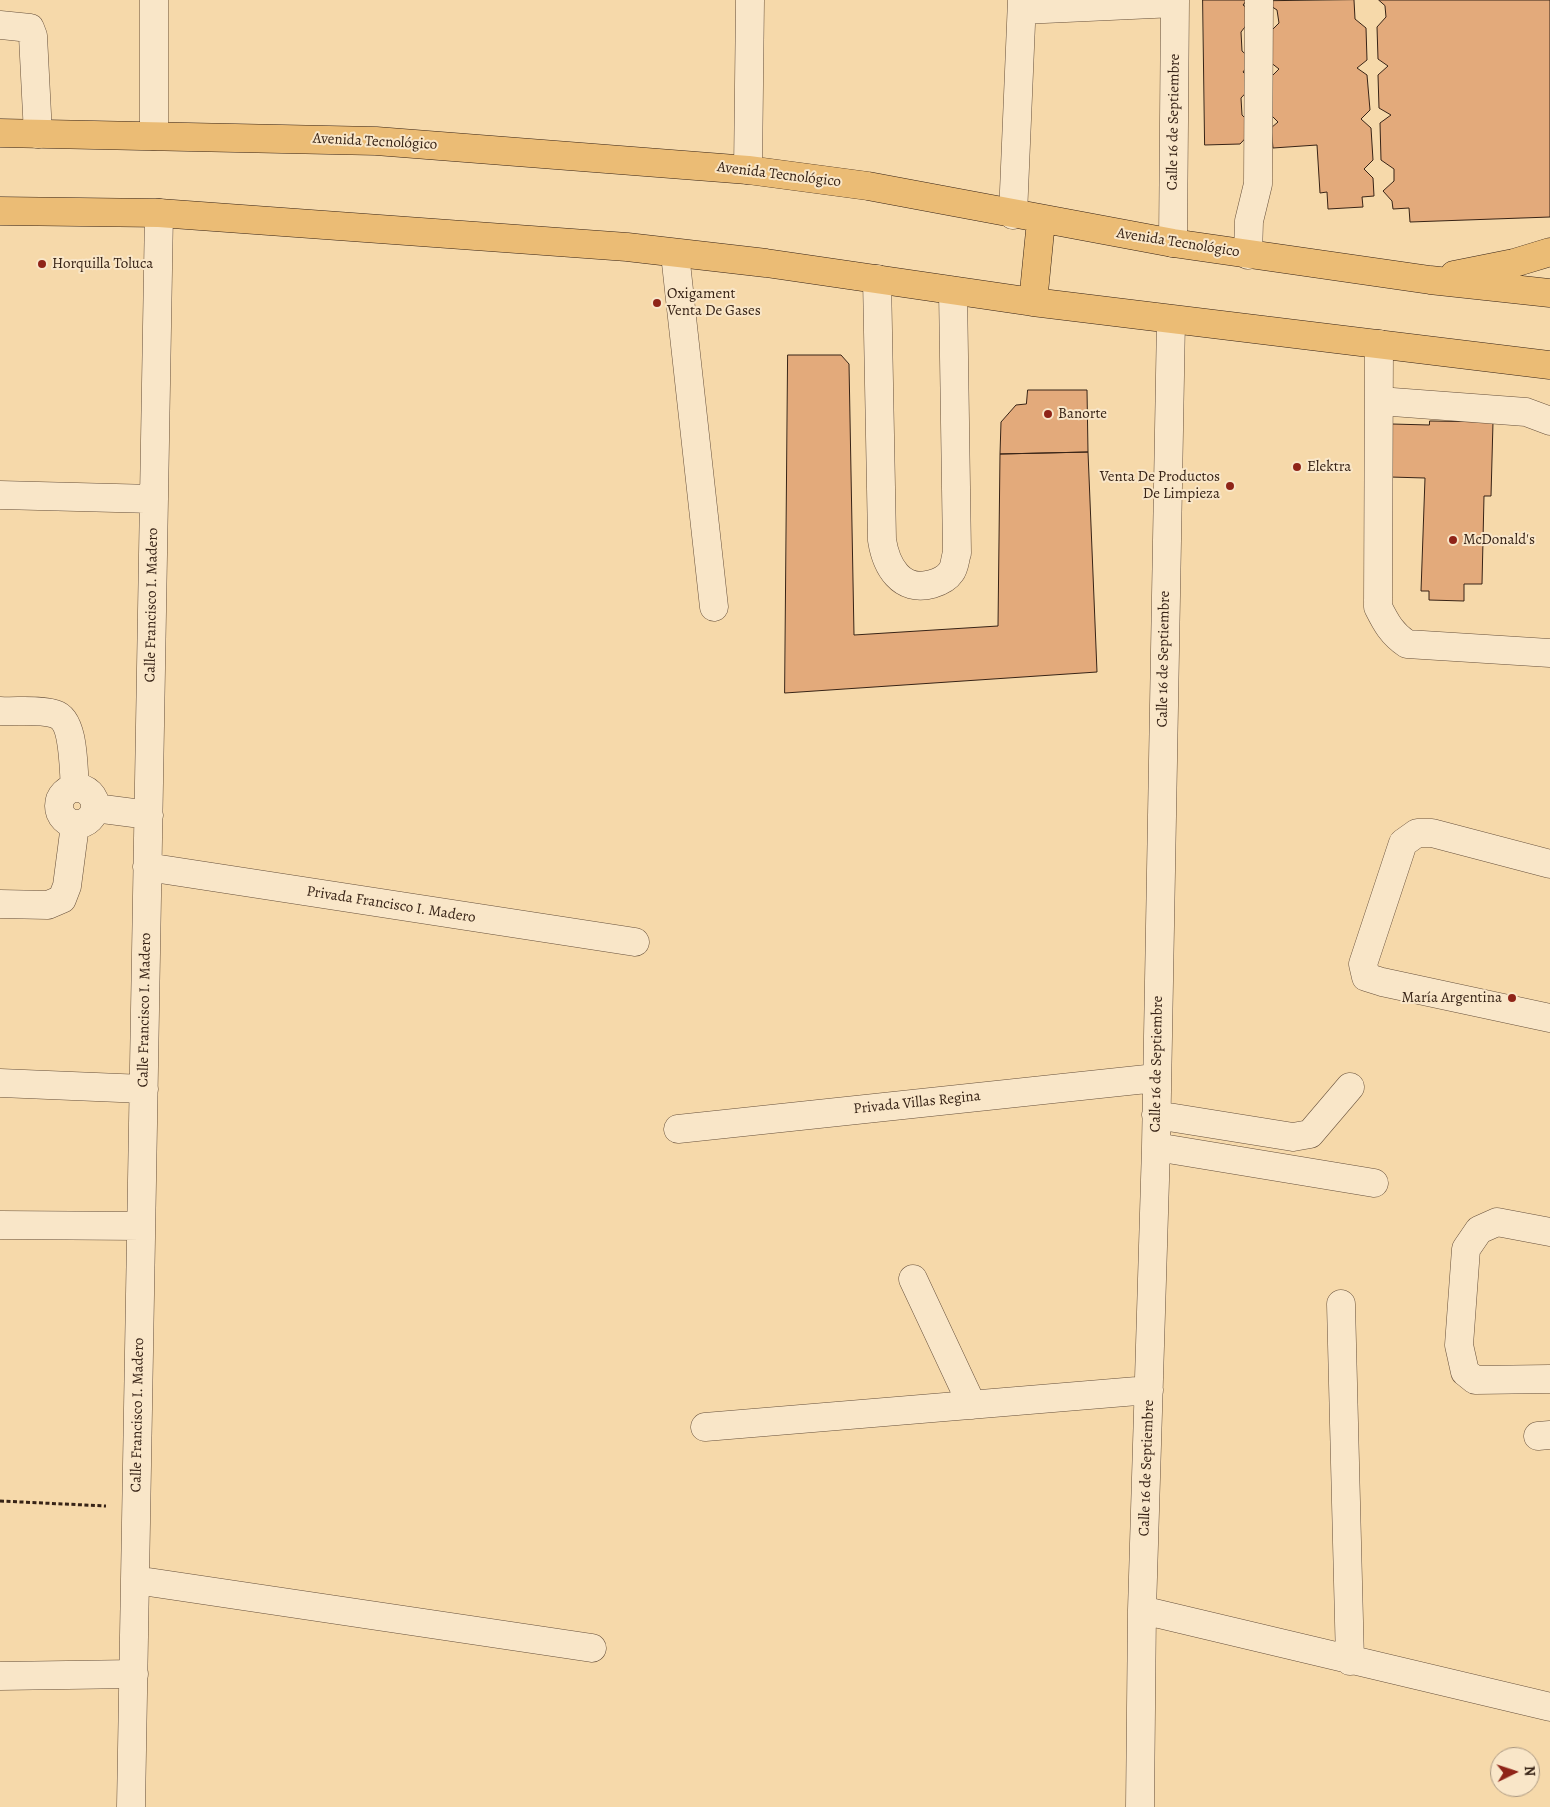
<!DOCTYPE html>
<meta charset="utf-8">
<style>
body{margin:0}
#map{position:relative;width:1550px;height:1807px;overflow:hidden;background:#f6d9aa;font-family:Alegreya,serif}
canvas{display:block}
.north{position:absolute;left:1490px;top:1747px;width:50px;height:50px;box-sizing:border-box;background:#f9e6c8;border:1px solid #ab9881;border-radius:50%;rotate:86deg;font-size:14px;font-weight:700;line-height:20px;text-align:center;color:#372316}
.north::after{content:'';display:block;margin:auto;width:18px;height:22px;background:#8f2418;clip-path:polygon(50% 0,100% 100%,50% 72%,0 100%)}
</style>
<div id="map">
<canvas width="1550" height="1807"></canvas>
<div class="north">N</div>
</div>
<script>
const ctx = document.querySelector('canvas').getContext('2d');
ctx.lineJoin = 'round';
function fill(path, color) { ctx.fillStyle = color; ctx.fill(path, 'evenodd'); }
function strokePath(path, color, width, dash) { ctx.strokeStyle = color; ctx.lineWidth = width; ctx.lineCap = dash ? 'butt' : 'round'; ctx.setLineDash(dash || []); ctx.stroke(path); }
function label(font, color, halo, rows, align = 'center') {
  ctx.font = font + ' Alegreya,serif'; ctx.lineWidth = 4; ctx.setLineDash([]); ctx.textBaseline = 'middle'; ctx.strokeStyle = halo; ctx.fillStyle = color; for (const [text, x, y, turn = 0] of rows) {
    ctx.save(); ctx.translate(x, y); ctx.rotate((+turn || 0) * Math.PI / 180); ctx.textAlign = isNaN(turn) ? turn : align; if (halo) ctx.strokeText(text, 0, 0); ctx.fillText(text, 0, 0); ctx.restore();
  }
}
const building = new Path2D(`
 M1203,0H1247L1243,5L1255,14L1241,32L1242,51L1252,60L1243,72L1255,83L1241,98L1242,115L1255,128L1240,144L1205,145Z
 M1354,0L1355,19L1366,28L1367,60L1357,68L1367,75L1370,110L1361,119L1371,128L1373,160L1364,169L1373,178L1374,196L1362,197L1363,207L1328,209L1327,192L1320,193L1317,145L1273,148L1271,128L1278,122L1270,114L1271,77L1279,69L1270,62L1269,33L1279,23L1277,10L1263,1Z
 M1379,0H1550V217L1410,222L1409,208L1393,209L1392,201L1383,191L1394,181V169L1381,160L1380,123L1391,115L1379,108L1378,75L1388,66L1378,59L1377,27L1386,17L1385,6Z
 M788,355H841L849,364L854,635L998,626L1000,454L1088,452L1097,672L785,693Z
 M1028,390H1087L1088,452L1000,454L1001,422L1016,405L1026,404Z
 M1430,421L1493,422L1491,496H1484L1482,584H1464V601L1429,600V591H1421L1425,478L1390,477L1392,424L1429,425Z`);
fill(building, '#e3aa7b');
strokePath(building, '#372316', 1);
const minor = new Path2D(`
 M1022,10L1175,3
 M0,25L30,28L33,36L38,134
 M154,136V0
 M748,170L750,0
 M1013,215L1022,0
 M1173,243L1175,0
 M675,254L714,607
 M1248,255L1249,221L1258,184L1259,0
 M877,279L882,540C886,566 901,593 932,584C939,582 947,578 951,572C955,567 955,558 957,553L953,291
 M1379,344L1378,607C1386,623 1392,634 1407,644L1550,653
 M1379,401L1526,412L1550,421
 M0,495L154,499
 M0,711C17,712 39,709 55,714C75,720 73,769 75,787
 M59 806a18 18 0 1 1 36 0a18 18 0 1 1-36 0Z
 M95,808L149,815
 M1550,864L1432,833H1417L1403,843L1363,964L1366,977L1382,982L1550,1018
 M147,867L635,942
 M0,904L48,905L62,899L67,886L75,825
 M0,1083L144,1089
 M1156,1115L1293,1137L1310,1134L1350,1087
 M678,1129L1156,1078
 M1156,1147L1374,1183
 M0,1225L141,1226
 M1550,1232L1497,1222L1479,1230L1466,1249L1459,1345L1465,1372L1475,1380L1550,1379
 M913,1279L972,1405
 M1341,1304L1350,1661
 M705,1427L1149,1390
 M1538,1436L1550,1435
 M135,1580L592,1648
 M1142,1610L1550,1707
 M0,1676L134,1674
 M131,1807L159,213
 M1140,1807L1142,1610L1156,1147L1171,320`);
const major = new Path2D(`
 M0,133L376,141L748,170L868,186L1173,243L1430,280L1550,293
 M0,211L159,213L627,247L766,263L1033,302L1550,365
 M1454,275L1514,263L1550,252
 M1033,302L1041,221`);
strokePath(minor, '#67503b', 29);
strokePath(major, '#372316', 29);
strokePath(new Path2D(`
 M0,1501L106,1506`), '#372316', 3, [4, 2.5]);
strokePath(minor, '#f9e6c8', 28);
strokePath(major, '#ebbc75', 28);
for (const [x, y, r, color] of [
 [42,264,5,"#8f2418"],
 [657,303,5,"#8f2418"],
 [1048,414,5,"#8f2418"],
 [1297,467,5,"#8f2418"],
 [1230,486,5,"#8f2418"],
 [1453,540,5,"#8f2418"],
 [1512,998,5,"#8f2418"]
]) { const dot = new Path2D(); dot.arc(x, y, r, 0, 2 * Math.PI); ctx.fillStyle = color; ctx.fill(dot); strokePath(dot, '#f9e6c8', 2); }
label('15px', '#372316', '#f9e6c8', [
 ["Calle 16 de Septiembre",1174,122,-89],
 ["Avenida Tecnológico",375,142,3],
 ["Avenida Tecnológico",779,175,7],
 ["Avenida Tecnológico",1178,243,9],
 ["Calle Francisco I. Madero",152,605,-89],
 ["Calle 16 de Septiembre",1164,659,-89],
 ["Privada Francisco I. Madero",391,905,9],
 ["Calle Francisco I. Madero",145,1010,-89],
 ["Calle 16 de Septiembre",1157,1064,-89],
 ["Privada Villas Regina",917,1103,-6],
 ["Calle Francisco I. Madero",138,1415,-89],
 ["Calle 16 de Septiembre",1147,1468,-88]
]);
label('15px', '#372316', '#f9e6c8', [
 ["Horquilla Toluca",52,264],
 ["Oxigament",667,294],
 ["Venta De Gases",667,311],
 ["Banorte",1058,414],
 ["Elektra",1307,467],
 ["Venta De Productos",1220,477,"right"],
 ["De Limpieza",1220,494,"right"],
 ["McDonald's",1463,540],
 ["María Argentina",1502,998,"right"]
], 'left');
</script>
